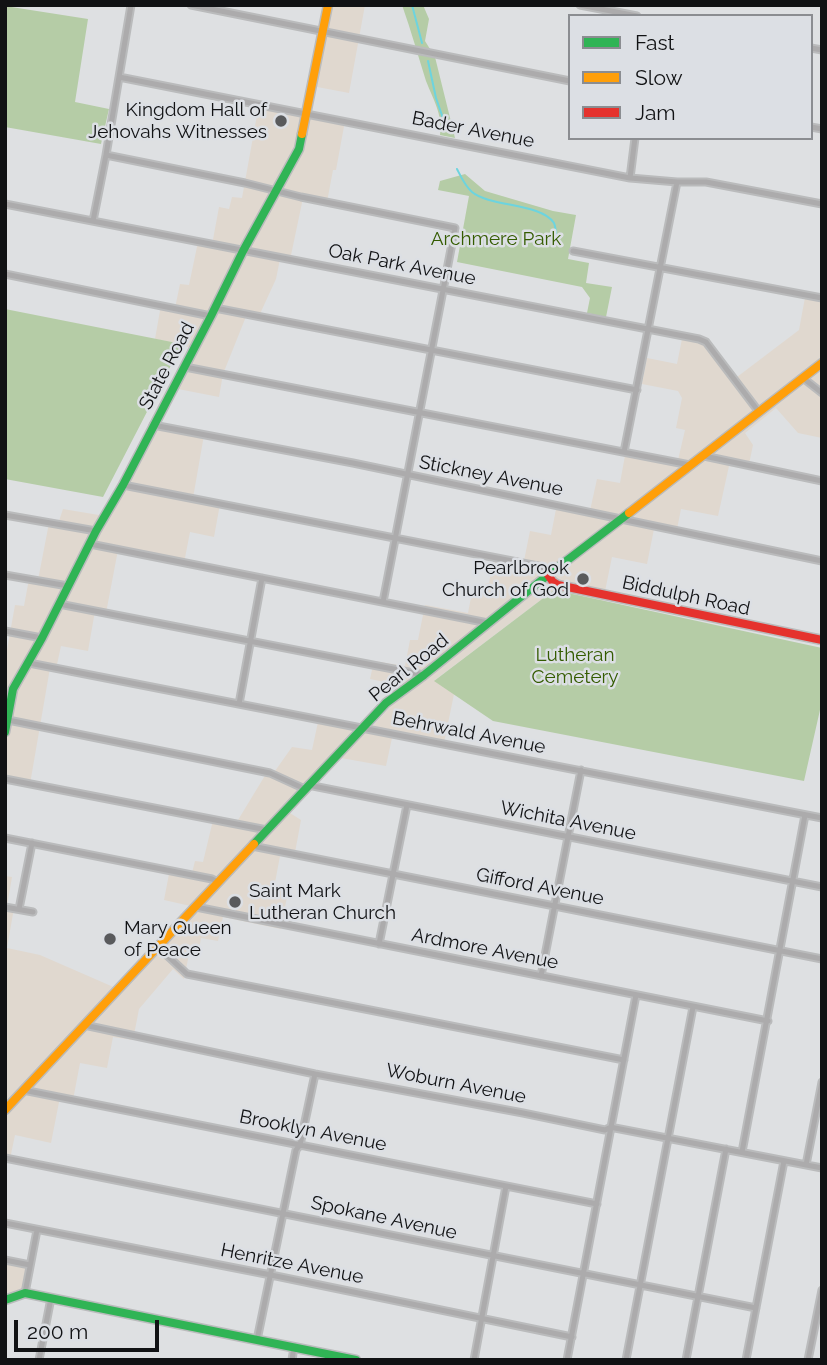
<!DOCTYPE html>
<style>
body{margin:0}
#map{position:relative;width:827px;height:1365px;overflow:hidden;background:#dee0e2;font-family:Raleway,sans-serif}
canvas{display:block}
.frame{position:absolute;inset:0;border:7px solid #111214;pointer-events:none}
.legend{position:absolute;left:568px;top:14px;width:245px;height:126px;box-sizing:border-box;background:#dcdfe4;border:2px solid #8b8d91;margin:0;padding:9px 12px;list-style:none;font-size:21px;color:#111214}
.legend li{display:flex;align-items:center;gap:14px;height:35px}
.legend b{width:35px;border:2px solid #8b8d91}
.scale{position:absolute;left:14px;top:1320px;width:145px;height:32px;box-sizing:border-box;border:4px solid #111214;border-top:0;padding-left:9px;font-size:21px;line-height:24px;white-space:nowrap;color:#111214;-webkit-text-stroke:5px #dcdfe4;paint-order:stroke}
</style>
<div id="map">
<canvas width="827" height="1365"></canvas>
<div class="frame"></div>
<ul class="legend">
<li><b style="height:9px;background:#30b455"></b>Fast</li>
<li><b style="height:9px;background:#ff9f0a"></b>Slow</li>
<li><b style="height:9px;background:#e5322d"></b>Jam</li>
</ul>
<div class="scale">200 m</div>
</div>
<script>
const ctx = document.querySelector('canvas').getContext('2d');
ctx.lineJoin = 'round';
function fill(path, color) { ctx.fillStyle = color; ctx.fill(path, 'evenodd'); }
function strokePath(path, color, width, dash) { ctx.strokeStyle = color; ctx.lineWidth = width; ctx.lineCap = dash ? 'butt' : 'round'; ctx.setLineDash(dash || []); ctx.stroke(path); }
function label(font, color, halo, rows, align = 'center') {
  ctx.font = font + ' Raleway,sans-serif'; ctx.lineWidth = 5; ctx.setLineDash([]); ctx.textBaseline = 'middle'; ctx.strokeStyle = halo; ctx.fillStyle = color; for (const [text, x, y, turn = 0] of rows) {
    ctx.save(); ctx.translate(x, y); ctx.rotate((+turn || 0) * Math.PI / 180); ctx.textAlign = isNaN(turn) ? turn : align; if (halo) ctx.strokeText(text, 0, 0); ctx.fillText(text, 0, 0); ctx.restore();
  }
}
fill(new Path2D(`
 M328,5H365L349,93L312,86Z
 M259,104L345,121L336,170H333L327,202L303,198L290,260L280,259L276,279L259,316L247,314L223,374L219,397L173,388L193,350L182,344L155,339L161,305L175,308L180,284L189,285L198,242L212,245L219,207L229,209L232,197L242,198Z
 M806,292L822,295V438L798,433L776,408L745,433L753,445L748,469L729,466L718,516L681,509L676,534L654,529L647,564L612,557L603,601L554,590L435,680L454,694L443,748L392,738L386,766L341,758L290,813L301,820L294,858L280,856L274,888L288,891L281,929L223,917L218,941L201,938L199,950L190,949L184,979L173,969L139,1009L133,1040L113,1037L107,1068L80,1063L73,1100L60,1097L51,1143L15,1135L10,1159L5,1158V876L12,877L7,906L14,908L7,948L40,955L118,989L195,907L164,900L169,874L191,877L195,861L203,862L214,816L238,820L269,769L275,771L292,747L312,750L318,722L367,732L392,705L413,688L370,679L374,661L405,666L410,640H418L425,605L468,613L473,587L489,583L493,561L523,566L530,531L551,535L556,509L589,515L597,479L620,483L626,450L678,460L685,430L676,428L682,398L678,391L642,384L647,358L677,364L683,334L705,338L737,377L799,330Z
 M153,425L204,435L193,498L220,504L214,537L190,532L184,563L118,550L106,613L95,611L88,651L61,646L56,669L50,668L30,784L5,779V661L15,605L24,606L29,579L38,580L49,523L58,524L63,509L105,516Z
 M7,1264L26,1268L22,1289L5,1297V1274Z`), '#e0d8cf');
fill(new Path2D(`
 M402,5H423L429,19L425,41L435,57L455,138L440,135C443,115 433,99 426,81C418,56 411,30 402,5Z
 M5,6L88,19L75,102L109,109L101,144L5,127Z
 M465,174L485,191L553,211L576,215L568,259L589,263L586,283L612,287L606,317L587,313L590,298L582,287L457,262L469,196L438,190L440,181Z
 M5,309L182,344L103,497L5,479Z
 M554,590L822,648V701L804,781L493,721L434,681Z`), '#b5cca6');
strokePath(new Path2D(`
 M412,5L422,43
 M428,61L436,98L447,130
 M457,169C461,177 465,186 472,192C490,207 541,203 554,223C555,225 556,232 556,234`), '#6cd4df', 2);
const street = new Path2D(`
 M191,5L570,81
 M580,5L637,16
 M811,48L822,50
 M119,77L630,178L677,182H706L822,204
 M811,127L822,129
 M106,155L245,183L301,197L455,228L383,602
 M630,178L635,138
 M5,204L699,339L706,342L759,412
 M93,221L106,155L131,5
 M573,251L822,298
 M5,274L211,316
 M215,308L637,390
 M185,367L690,465
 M803,378L822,393
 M153,425L353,463L822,561
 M624,452L677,182
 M704,456L822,481
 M123,485L543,567L548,575
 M5,515L96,531
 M90,544L488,623
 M5,575L68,586
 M59,604L424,675
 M5,631L42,638
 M29,663L822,818
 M239,704L262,578
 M8,720L270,773L305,789
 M5,779L267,830
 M308,785L822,887
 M5,838L212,879L218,882
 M252,846L822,959
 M5,907L33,912
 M196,907L768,1021
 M19,909L32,843
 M379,944L407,805
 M158,947L187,974L624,1060
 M541,976L581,770
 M84,1025L315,1074L523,1113L605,1130L611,1127L615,1128L822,1168
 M23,1090L597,1204
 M742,1152L805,815
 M5,1158L756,1308
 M806,1165L822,1082
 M5,1223L271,1275L572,1337
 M5,1260L30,1265
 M25,1293L37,1230
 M257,1340L296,1150L300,1145L315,1074
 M39,1360L51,1298
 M292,1360L294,1347
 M474,1360L506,1186
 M567,1360L636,995
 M626,1360L693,1007
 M686,1360L726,1149
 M746,1360L784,1161
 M808,1360L822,1290`);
const fast = new Path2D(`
 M5,732L13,689L42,638L96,531L123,485L211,316L243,251L299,149L302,134
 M254,844L386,703L424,675L548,575L629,513
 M5,1300L25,1293L356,1360`);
const slow = new Path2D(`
 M302,134L328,5
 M629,513L822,363
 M5,1110L254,844`);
const jam = new Path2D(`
 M548,575L553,582L558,585L822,640`);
strokePath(street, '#babbbc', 9);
strokePath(fast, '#babbbc', 11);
strokePath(slow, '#babbbc', 11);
strokePath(jam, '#babbbc', 11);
strokePath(street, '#acabac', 5);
strokePath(fast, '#30b455', 8);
strokePath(slow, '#ff9f0a', 8);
strokePath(jam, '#e5322d', 8);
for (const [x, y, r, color] of [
 [281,121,7,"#595a5c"],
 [583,579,7,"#595a5c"],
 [235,902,7,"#595a5c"],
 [110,939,7,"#595a5c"]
]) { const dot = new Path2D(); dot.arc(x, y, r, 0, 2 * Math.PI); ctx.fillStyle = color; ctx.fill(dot); strokePath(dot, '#dcdfe4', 2.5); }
label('19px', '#111214', '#dcdfe4', [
 ["Kingdom Hall of",267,110],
 ["Jehovahs Witnesses",267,132],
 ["Pearlbrook",569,568],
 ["Church of God",569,590],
 ["Saint Mark",249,891,"left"],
 ["Lutheran Church",249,913,"left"],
 ["Mary Queen",124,928,"left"],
 ["of Peace",124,950,"left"]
], 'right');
label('19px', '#111214', '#dcdfe4', [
 ["Bader Avenue",473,130,11],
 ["Oak Park Avenue",402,265,11],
 ["State Road",167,366,-62],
 ["Stickney Avenue",491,476,11],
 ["Biddulph Road",686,596,12],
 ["Pearl Road",409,668,-39],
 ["Behrwald Avenue",469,733,11],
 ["Wichita Avenue",568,821,11],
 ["Gifford Avenue",540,887,11],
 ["Ardmore Avenue",485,949,11],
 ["Woburn Avenue",456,1084,11],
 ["Brooklyn Avenue",313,1131,11],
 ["Spokane Avenue",384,1218,12],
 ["Henritze Avenue",292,1264,11]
]);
label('19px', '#345c00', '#dcdfe4', [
 ["Archmere Park",496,239],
 ["Lutheran",575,655],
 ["Cemetery",575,677]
]);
</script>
